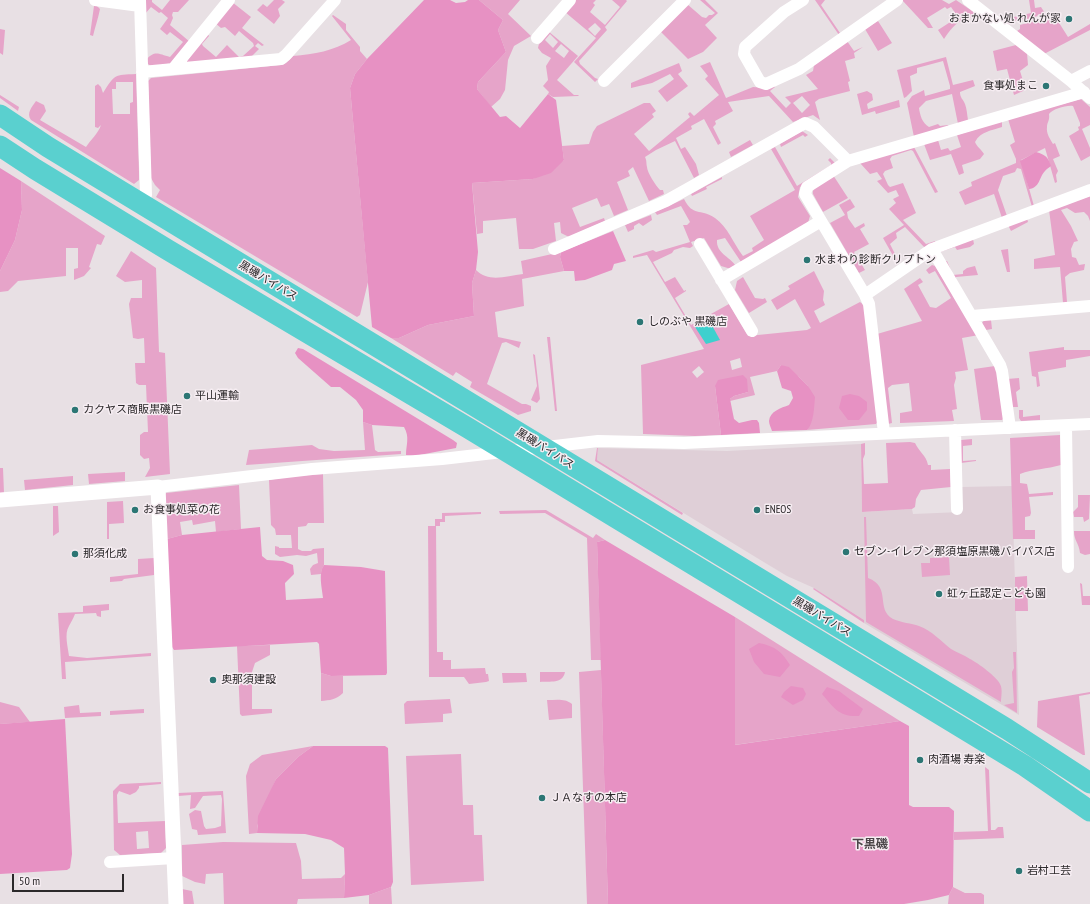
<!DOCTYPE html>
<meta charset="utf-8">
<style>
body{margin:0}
#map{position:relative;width:1090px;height:904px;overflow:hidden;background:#e8e0e4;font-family:"PT Sans Narrow",sans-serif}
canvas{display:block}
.scale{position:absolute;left:12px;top:874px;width:112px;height:18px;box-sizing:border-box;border:2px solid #2b282a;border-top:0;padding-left:5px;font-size:12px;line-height:14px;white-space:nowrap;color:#2b282a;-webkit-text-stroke:3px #f6edf2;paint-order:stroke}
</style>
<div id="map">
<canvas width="1090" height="904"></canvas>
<div class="scale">50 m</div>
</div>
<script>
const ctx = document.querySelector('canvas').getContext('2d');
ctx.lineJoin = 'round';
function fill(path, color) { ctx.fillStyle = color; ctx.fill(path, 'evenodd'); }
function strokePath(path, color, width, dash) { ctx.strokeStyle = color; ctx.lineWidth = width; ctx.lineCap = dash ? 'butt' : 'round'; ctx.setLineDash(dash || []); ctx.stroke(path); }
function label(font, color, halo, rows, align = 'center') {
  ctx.font = font + ' "PT Sans Narrow","Noto Sans JP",sans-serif'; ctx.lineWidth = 3; ctx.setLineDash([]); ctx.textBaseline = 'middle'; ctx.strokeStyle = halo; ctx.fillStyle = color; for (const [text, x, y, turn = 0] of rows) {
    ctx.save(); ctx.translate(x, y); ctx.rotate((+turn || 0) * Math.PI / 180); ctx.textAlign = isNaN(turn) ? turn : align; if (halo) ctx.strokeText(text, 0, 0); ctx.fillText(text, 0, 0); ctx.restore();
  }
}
fill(new Path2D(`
 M861,444L862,512L912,509L913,514L961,512L962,487L1012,486L1019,715L864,623V620L814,588L787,576L762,561L597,460L598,448L727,451Z`), '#dfcfd7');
fill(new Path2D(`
 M146,0H152V2L162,10L170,0H189L178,12H173L172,15L173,18L170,25L190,42L172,63L152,67L148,64L146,60C155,50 158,54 170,57L183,42L170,32L167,35L160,29L168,18L161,12L159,13L151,7L145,14Z
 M274,0H282L285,2L278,9L280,16L274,24L257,10L263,4L267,7Z
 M479,0H520L508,14L531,36L514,46L508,60L505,90L500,99L491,107L477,89L478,82L506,52L498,30L503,20Z
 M575,0H596L593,3L595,5L590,12L605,25L620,7L612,0H626L627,1L605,27L607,30L579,61L580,64L595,78L598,79L595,82L574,62L596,38L565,12ZM595,23L601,29L595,36L588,29Z
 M700,0H705L718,13L705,25L717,38L703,52L688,59L660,31L687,4L702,17L706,18L709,15H712L715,13Z
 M815,0H825L821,5L840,33L839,35Z
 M902,0H942L949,4L956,0L978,15C974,18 970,17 965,19C956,22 949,31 944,39L938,30L958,17L951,7L947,9L945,7L927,18L933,28H928Z
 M1029,0H1034L1035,8L1041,7L1050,21L1056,18L1068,37L1090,24V30L1044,54L1017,31L1020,29V25L1042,19V15L1039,14C1033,21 1025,18 1017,20C1014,21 1010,24 1008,25L1001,20L1031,13Z
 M232,2L251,17L242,28L264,45L262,46L258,43L255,46L259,49L251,57L184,65L207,33L209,36L202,44L203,46L216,57L227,45L239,57L243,56L254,46L253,43L239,31L235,36L225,27L221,28L215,23Z
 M94,6H97L100,9C98,19 95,27 93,36L90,35Z
 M333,15L346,24V30L360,47V51L367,59L355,74L350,88L368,282L361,311L360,315L357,317L156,197L160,190L155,185L151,178L148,81L151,78L281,65L286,63L293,56C314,54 334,51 351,40L332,16Z
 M878,21L892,43L878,51L865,29Z
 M0,29L5,30L3,55L0,53Z
 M548,31L578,56L557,80L574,95H579L578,96L553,97L548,94L549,92L543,86L548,80L546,66L551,58L542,53L538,48C539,42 543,36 548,31ZM550,34L558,42L553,48L545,40ZM561,44L569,51L564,58L555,51Z
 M847,41L854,51L863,47L854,53L855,58L845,61L850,81L848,82L850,91L819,99L815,102L820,120L813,115L793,122L769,96L728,102L733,111L715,121L716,124L713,127L721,143L718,145L704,119L691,126L692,129L676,138L681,149L685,147L696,164L699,175L694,178L675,141L656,150L645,157C647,161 646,163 647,167C647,172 656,186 660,190H663L664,194L649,201L633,167L628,171L630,176L617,182L628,210L614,216L609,204L601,207L597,198L572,208L580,227L604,218L605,221L569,237L561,233L560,222L554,223L556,241L533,249H519L516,218L483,221V233L477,234L472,183L533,179L564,160L562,146L589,144L593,132L597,126L644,103H650L656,111L652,114L654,117L634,134L649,151L690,117L688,114L690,112L694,116L719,95L705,79L708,76L700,66L710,62L726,98L753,87L765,88L773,85L775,87L770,91L786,108L791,103L785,97L818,89L806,75L813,71L814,65ZM802,96L810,105L802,113L793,103Z
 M1016,45L1027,53L1028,65L1020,71L1025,87L1023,91L1014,95L1007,69L997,71L993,51Z
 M946,57L953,85L973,80L975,86L960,92C960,98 963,99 965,104C967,109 967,115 968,120L958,124L952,94L926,101L919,108C920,115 922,123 929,127L938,124L940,126L948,125L949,127L914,137L907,103L912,96L924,90L925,96L950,89V86L943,61L917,68V73L910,76L912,91L906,97L904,98L897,70Z
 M679,63L682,71L678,74L688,86L667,102L658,91L674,79L670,74L652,83L631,88V83Z
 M136,74L139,172V180L134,184L31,120C26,113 32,107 36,101L44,105L46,111L40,120L86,147C91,139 98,134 101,125L98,128L95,127V86L98,84L101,87L103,93C115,74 114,75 136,74ZM116,82H133V102L130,103V114H113L112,89H116Z
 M867,91L872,94L873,100L867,104L868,109L899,100L900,107L876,114L875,111L862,115L857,94Z
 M0,95L19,107L18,111L0,98Z
 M1081,99L1090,107V125L1082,129L1090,148V156L1081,161L1069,136L1079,130L1078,127L1080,126V123L1073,106C1066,105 1053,109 1049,114C1050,121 1047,122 1047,127C1046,133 1050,139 1053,144L1055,143L1060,156L1053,159L1058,171L1056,175L1057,182L1055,183L1045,148L1021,160L1034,206L1032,207L1021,169L1017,168L1015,172L1003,176L998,190L1007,216L1002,218L994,194L965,205L959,192L972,186L971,182L1016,163V159L1010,145L1015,142L1008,119Z
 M1002,121V127C991,131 981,131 975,142C977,147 981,149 984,154L980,159L962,165L964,173L959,175L951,154L930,160L924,144L938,140L941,150L948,148L950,151L961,147L957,135Z
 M802,131L808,135L805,137L803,135L781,147L780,144Z
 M750,140L753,145L731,157L729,152Z
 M775,147L797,186L831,165V163L828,160L830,158L835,163L834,166L800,187L798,197L810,216L808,223L741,262L725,238L717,240C716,253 729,256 736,266L731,269L721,266L704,238L691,242L693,246L690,248L683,247L674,250L672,253L653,262L665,282L675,277L684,291L686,290V291L675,298L691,325L729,304L748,336L807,330L811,328L795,299L777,310L771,300L790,289L788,286L814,271L824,291L823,300L825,305L814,311L820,323L860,302L865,306L878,421L876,424L807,430L812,417L808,386L799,377L781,365L777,371L750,377L755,395L730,401V399L734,396L748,392L715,386L721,435L695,436L643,434L641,365L704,349L647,255L633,258V256L653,250L656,252L690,242L683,225H687L690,222L681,206L657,215L655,212L684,199C693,217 700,208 715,218C728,227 733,243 743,256L753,251L752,248L764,240L750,216L795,190L771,149ZM740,358L742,367L732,370L730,361ZM699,366L704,372L697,378L692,372Z
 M914,147L938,192L935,193L913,151L911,150L892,156L890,159L893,168L885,171L883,174L888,185L890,187L903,183L916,213L903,220L926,244L935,241L936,244L925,248L905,227L896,233L897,238L890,244L898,260L896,261L883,238L904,225L889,209L896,203L893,199L899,196L896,190L888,193L877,181L882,179L877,172L870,174L860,163Z
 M833,175L848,198L823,212L813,194C812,184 826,179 833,175Z
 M722,177V179L706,187L707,189L692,196L691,194Z
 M21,181L105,236L101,245L97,244L89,267L91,268L84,276L74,280V269L78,268V248H66V276L18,281L8,291L0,292V271L15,240L22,210Z
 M1090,196V221L1088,216L1084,212L1075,213L1067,208L1061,210L1071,226L1078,241L1074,242L1071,249L1072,257L1076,258L1079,265L1085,264L1084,270L1070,273L1065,277L1067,302L1063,303L1060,267L1034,269V259L1055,255L1049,210Z
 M850,199L855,207L847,212L848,218L855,228L864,223L865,226L860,229L869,244L854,252L865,270L859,273L830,223L845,215L839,205Z
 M651,215L652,220L643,226L639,223L634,226V229L628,232L625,225Z
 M1027,218L1028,222L1011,231L1008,225Z
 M973,239L974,244L970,247L957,250L955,247L940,252V250Z
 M1008,249L1010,272H1007L1001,250Z
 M131,251L156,268L159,352L165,353L170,474L145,477L150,468L149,458L144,459L140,455V435L144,432H148L146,385H139L136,383L135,363H145L144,338L138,339L133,338L129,304L131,298H142V280L125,282L116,276Z
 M561,252L560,257L564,271L522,279L524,306L495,312L498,337L521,342L519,348L506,342L502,343L487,384L522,404H526L531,406V411L518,415L470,387L472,382L456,372L453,376L391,338H399L428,325L474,316L472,283L476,270C489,283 506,276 523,274L521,261Z
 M947,261L953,275L963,274V271L967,268L975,266L978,275L956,277L955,281L943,262Z
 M932,265L935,266L979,335L962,338L968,370L955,372L956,378L954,385L957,409L952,410L954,421L900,423V413L912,411L909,383L892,385L888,388L892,423L888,424L877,334L922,321L904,289L920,278L923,282L918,285L930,307L936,308L951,298L935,271L929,274L926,270Z
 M743,277L755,298L763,299L765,298L767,302L749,313L735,290L737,281Z
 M985,319L991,320L992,329L986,330L983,327L982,323Z
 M547,337H550L557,411H555Z
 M1064,347V350H1090V356L1066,360V367L1038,372L1040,386L1037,387L1036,377L1032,376L1029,352Z
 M533,354L535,355L540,399L537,403L531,400L537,386Z
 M995,366L999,371L1004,418L1002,420H981L974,369Z
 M1019,378L1020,389L1016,392L1018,407H1011L1007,379Z
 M1019,410H1023V417L1040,415V420L1021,421L1019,418Z
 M363,422L372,425L375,450L378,452L401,451V454L246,465L249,450L312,445L319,449L334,451L365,450Z
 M1060,435L1061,465C1047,469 1033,469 1020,474V483L1027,484L1029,494L1053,492V495L1029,497L1031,513L1030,516L1025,517V530H1035V539H1013L1010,438Z
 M972,439V445L963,446V461L976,460V461L961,463V440Z
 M910,442L915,443C919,452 926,455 928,465H931V470L950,469L951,487L921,490L916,499L915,507L912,509L862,512L861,444L865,443V454L863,459L864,484L888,483L886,443Z
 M597,448H598L597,460L683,513L682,515L595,461Z
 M0,468H3L4,493H0Z
 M125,472V481L89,484L88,474Z
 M323,474L324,523H308L306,526L298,527V549L302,551H311L313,549L324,548V565L322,569L321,574L311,575L310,569L313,565L318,563L317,553L306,556L297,555L280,557L275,554V546L279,547V548H292L291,535H276L275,529L271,525L269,480L293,476Z
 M73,476V485L25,490L24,480Z
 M239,485L241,529L216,532L215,521L193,525L192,520L180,522L182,535L167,539L163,496L166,493Z
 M1078,495H1090L1089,519L1084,522L1083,517H1074L1073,512L1078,507Z
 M123,501L124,523L109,524V539H107V502Z
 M53,506H58L59,532L53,536Z
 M546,510L593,538L596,534L605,540L597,542L601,660H591L587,538L545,513L500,514L499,511Z
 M481,512V514L445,516V522H440V526H436L437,652H443V660H451V669L485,668L486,674H488L489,681L486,682L469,684L464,677H429L428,526H435V519H442V513Z
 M864,517H866L868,578C892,587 875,609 893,619C902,623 911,623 919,626C932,631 941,641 951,649C958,653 964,655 970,659C978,663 997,677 1000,684C1003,689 1001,697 1001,702L866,622Z
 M1074,531H1090V554L1085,555L1080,553C1079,543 1074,541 1074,531Z
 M949,557L950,575L922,577L921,563H930V558Z
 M154,558V575L124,579L122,581L110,582V577L138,574V559Z
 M1027,576L1028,611H1015V577Z
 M1080,583L1082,584L1083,596H1090V605H1082Z
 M814,588L864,620V623L813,589Z
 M109,604V610L101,611V617L97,616L96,613L75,614C73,619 71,622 69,626C64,634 68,647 69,656L87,658L151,653V656L65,662L66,679H62L58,613L83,612V606Z
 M735,617L900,721L734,745Z
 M270,645V655L255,663L252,672V709H272V713L242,716L240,714L237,646Z
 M1013,652H1016L1017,713L1004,705L1014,703L1012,672L1014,668Z
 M601,670L608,904H587L579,672Z
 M540,672H565C563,684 550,681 540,682Z
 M321,673L331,676H343V693C336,700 330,700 321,701Z
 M502,673H526L527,682L503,683Z
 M1090,692V694L1079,696L1085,755H1083L1037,727L1038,701Z
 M450,699L452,713L443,714V722L405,724L404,704L407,701Z
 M547,700C556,700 565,698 572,704V718L549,720Z
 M0,702L19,707L30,722L0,724Z
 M79,705L80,713L101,712V716L65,718L64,707Z
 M144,709V713L110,715V711Z
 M313,746L298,757L276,779L257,826V833L249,834L246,776L250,764L262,755Z
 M461,754L463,805H473L474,835H482L484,881L411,885L406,756Z
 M985,767L989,770L991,830H995L998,827H1003L1004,838L954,840V832L988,831Z
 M161,782V784L139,786V788L136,792L130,795L119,791L117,795L118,823L165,821L166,848L161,853L120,855L114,850L113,791L120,784ZM148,831L149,848L137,849L136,832Z
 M223,791L226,833L198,835L197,830L192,829L189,814L195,810L201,811L204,826L206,829L215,828L221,826L222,799L221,795L203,796L195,808L190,809L191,795L178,796V793Z
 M223,842L296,843L301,861L302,879L341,878L345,874L344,898L298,899L297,904H224L223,873L206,874L205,884L195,882L182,876V845Z
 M391,887L392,904H369V895Z
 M953,887L965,893H981L984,895V904H948L949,895Z
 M182,889L192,891L194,904H182Z`), '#e6a4c9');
fill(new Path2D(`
 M424,0H450L456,3L465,2L468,0H479L503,20L498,30L506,52L478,82L477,89L500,117L506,116L520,128L548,94L556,100L564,160L551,173L533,179L472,183L478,252L476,270L472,283L474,316L428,325L399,338H391L372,327L350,88L355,74L367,59Z
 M1036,152C1046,155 1048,157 1051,166C1049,168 1046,169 1045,171C1039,177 1040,188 1029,189L1020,161Z
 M0,168L21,181L22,210L15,240L0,271Z
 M613,231L626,261L614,264L612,270L585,280L575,281L574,271H564L560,257L561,252Z
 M298,348L303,349L453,440L457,443L456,448L414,456L406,455C406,445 410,437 404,427L372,425L363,422V410L356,400L340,387H331L298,358L295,353Z
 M781,365L789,367L808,386L815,397C814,407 814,423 807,430L772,431C771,428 769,424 769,421C770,411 781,408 789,405L793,398L791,391L782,388L777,371Z
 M743,375L747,379L748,392L734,396L730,399L734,419L739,423L752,420H757L759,423L760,433L721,435L715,386L718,380Z
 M850,394L859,396L867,402V410L859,420H848L839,408L842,396Z
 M260,527L262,556L267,560L283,561L293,565L294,574L285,583L286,600L323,598C322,588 318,573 324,565L361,567L385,571L387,673L386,675L331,676L321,673L319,644L317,642L174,650L172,647L167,539L182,535Z
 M605,540L735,617V745L900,721L909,726V805L913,807H949L954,811L953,887L949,895L928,900L904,904H608L597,542Z
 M759,643C775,646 782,652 790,665L780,677L764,674L754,662L749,649Z
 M791,686L803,688L806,694L803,700L793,705L781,697L784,692Z
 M827,687L839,691L863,709L859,716C839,717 834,708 822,694Z
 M65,719L72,854L70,868L67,870L0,874V724Z
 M313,746H385L388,748L393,882L391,887L369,895L344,898L345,874L344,848L331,840L305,834L257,833L258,816L276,779L298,757Z`), '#e791c3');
fill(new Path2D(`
 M709,320L720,340L706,344L695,327Z`), '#3ed0ce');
strokePath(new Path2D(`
 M95,0L140,6
 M140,0L146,195L142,203
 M803,0L784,12L745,47L744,54L760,82L766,84L799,69L897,0
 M968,0L1071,81L1090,98
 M537,38L570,0
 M173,69L229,0
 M142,72L281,59L286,55L335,0
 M604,81L685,0
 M1071,81L1090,71
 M1084,92L848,161L807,187L805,194L865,295L932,249L1090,190
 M700,244L752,331
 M554,249L666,201L805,123L814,127L848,161
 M932,249L1000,365L1002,371L1010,428
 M721,280L821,221
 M865,295L869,304L884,433
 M972,316L1090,306
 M1066,426L1068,567
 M955,430L957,509
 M158,487L312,469L442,459L598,441L684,443L1090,424
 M110,862L174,858`), '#fff', 12);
strokePath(new Path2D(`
 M0,500L158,487L176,904`), '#fff', 15);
strokePath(new Path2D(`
 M0,115L48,147L1007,729L1090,783
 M0,146L35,169L168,250L468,428L1025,766L1090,811`), '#5ad0cf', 21);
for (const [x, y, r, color] of [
 [1069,19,4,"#2c7674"],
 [1046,86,4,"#2c7674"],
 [807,260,4,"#2c7674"],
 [640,322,4,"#2c7674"],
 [187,396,4,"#2c7674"],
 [75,410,4,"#2c7674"],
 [135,510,4,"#2c7674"],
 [757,510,4,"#2c7674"],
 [846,552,4,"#2c7674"],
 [75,554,4,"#2c7674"],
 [939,594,4,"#2c7674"],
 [213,680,4,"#2c7674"],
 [920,760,4,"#2c7674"],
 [542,798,4,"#2c7674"],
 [1019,871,4,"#2c7674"]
]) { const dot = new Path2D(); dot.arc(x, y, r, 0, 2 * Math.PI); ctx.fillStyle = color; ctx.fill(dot); strokePath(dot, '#f6edf2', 1.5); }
label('11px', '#2b282a', '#f6edf2', [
 ["おまかない処 れんが家",1061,19,"right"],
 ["食事処まこ",1038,86,"right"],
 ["水まわり診断クリプトン",815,260],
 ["しのぶや 黒磯店",648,322],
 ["平山運輸",195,396],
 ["カクヤス商販黒磯店",83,410],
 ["お食事処菜の花",143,510],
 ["ENEOS",765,510],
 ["セブン-イレブン那須塩原黒磯バイパス店",854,552],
 ["那須化成",83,554],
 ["虹ヶ丘認定こども園",947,594],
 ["奥那須建設",221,680],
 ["肉酒場 寿楽",928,760],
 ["ＪＡなすの本店",550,798],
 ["岩村工芸",1027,871]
], 'left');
label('11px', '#2b282a', '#f6edf2', [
 ["黒磯バイパス",268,281,31],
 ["黒磯バイパス",545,449,32],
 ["黒磯バイパス",822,617,31]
]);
label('bold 12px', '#4c4649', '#f6edf2', [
 ["下黒磯",870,845]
]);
</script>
